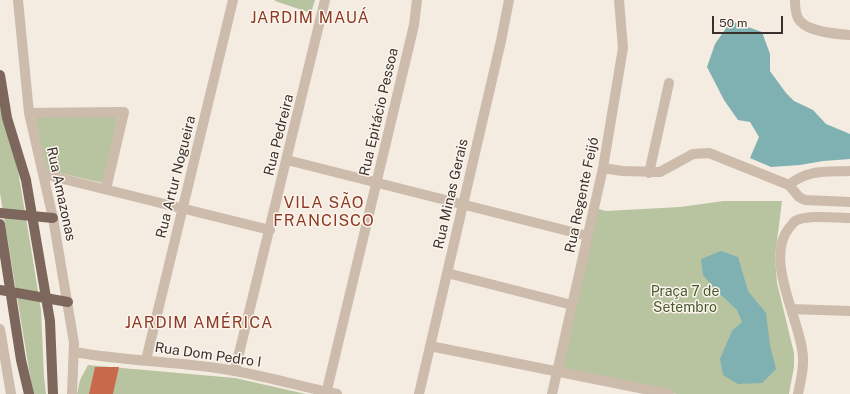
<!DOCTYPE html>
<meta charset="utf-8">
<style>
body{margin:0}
#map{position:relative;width:850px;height:394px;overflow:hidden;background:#f4ebe1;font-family:"Public Sans",sans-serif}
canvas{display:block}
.scale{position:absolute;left:712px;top:16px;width:71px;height:18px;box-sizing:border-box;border:2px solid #3b302b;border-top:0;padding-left:5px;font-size:12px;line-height:14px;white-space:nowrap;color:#3b302b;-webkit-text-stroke:3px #fbf5ee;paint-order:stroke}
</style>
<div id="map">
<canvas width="850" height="394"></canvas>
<div class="scale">50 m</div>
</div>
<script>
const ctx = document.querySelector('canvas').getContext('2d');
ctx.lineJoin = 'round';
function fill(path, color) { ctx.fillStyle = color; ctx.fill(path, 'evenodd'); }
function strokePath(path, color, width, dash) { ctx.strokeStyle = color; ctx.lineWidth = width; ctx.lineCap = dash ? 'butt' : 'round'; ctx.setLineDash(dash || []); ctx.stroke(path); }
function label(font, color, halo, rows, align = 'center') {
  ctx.font = font + ' "Public Sans",sans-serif'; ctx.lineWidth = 3; ctx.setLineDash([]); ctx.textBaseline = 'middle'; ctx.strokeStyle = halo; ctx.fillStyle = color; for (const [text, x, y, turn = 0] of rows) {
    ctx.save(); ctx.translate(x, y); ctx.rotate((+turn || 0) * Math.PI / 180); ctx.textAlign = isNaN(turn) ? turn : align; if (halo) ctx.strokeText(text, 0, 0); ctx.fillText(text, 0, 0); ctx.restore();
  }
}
fill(new Path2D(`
 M275,0H315L311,13L275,1Z
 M0,106L17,165L30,242L41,310L44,377L46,394H33L0,193Z
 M118,116L103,183L46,170L35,117Z
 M724,201H782L775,257L777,283L794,353V367L789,394H677L560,368L595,208L606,211L680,207Z
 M88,365L235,378L306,394H77L80,380Z`), '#b8c4a0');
fill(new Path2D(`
 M731,21L762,32L770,54V71L786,93L794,101L813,110L826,124L850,134V159L823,161L800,165L771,167L750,158L759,137L750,122L738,120L724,100L707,67L715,44Z
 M721,251L738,257L748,291L766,313L770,346L776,369L762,383L738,384L723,375L720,359L732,331L742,322L737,310L718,292L703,275L701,259Z`), '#7fb0b2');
fill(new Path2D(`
 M95,367H119L113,394H89Z`), '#c8694b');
strokePath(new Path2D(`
 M18,0L29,113L53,218L74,343L72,394
 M795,0C795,6 796,17 800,21C809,32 836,34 850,35
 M29,113L124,112L106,189
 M287,160L588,236
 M603,168L622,171L660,172L693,154L709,153L789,185L799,197L805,200L850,202
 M649,173L669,83
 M43,174L270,230
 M789,185C807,169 827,172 850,171
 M447,273L572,305
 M791,309L850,311
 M0,329L11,394
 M430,346L669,394
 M75,352C128,362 182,361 235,371C269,377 303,387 337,394
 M146,360L233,0
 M235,370L325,0
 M326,394L414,25L417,0
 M419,394L501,41L509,0
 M552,394L603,168L623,48L619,0
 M798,394C801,379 805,364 802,349C797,315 765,258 789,228C791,226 793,223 795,221C808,214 836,218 850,218`), '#cdbbac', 10);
strokePath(new Path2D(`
 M0,75L7,118L26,180L50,321L53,394
 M0,213L53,218
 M0,224L21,360L29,394
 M0,290L68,302`), '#7d675c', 10);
label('14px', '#3b302b', '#fbf5ee', [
 ["Rua Epitácio Pessoa",379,112,-77],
 ["Rua Pedreira",279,135,-76],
 ["Rua Artur Nogueira",176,177,-76],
 ["Rua Amazonas",61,194,78],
 ["Rua Minas Gerais",451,194,-77],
 ["Rua Regente Feijó",582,195,-78],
 ["Rua Dom Pedro I",208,355,8]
]);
label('14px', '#4a5a2e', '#fbf5ee', [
 ["Praça 7 de",685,292],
 ["Setembro",685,308]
]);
ctx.letterSpacing = '1px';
label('16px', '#8c3b22', '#fbf5ee', [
 ["JARDIM MAUÁ",310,18],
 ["VILA SÃO",324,203],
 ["FRANCISCO",324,221],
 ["JARDIM AMÉRICA",199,323]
]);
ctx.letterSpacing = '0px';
</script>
